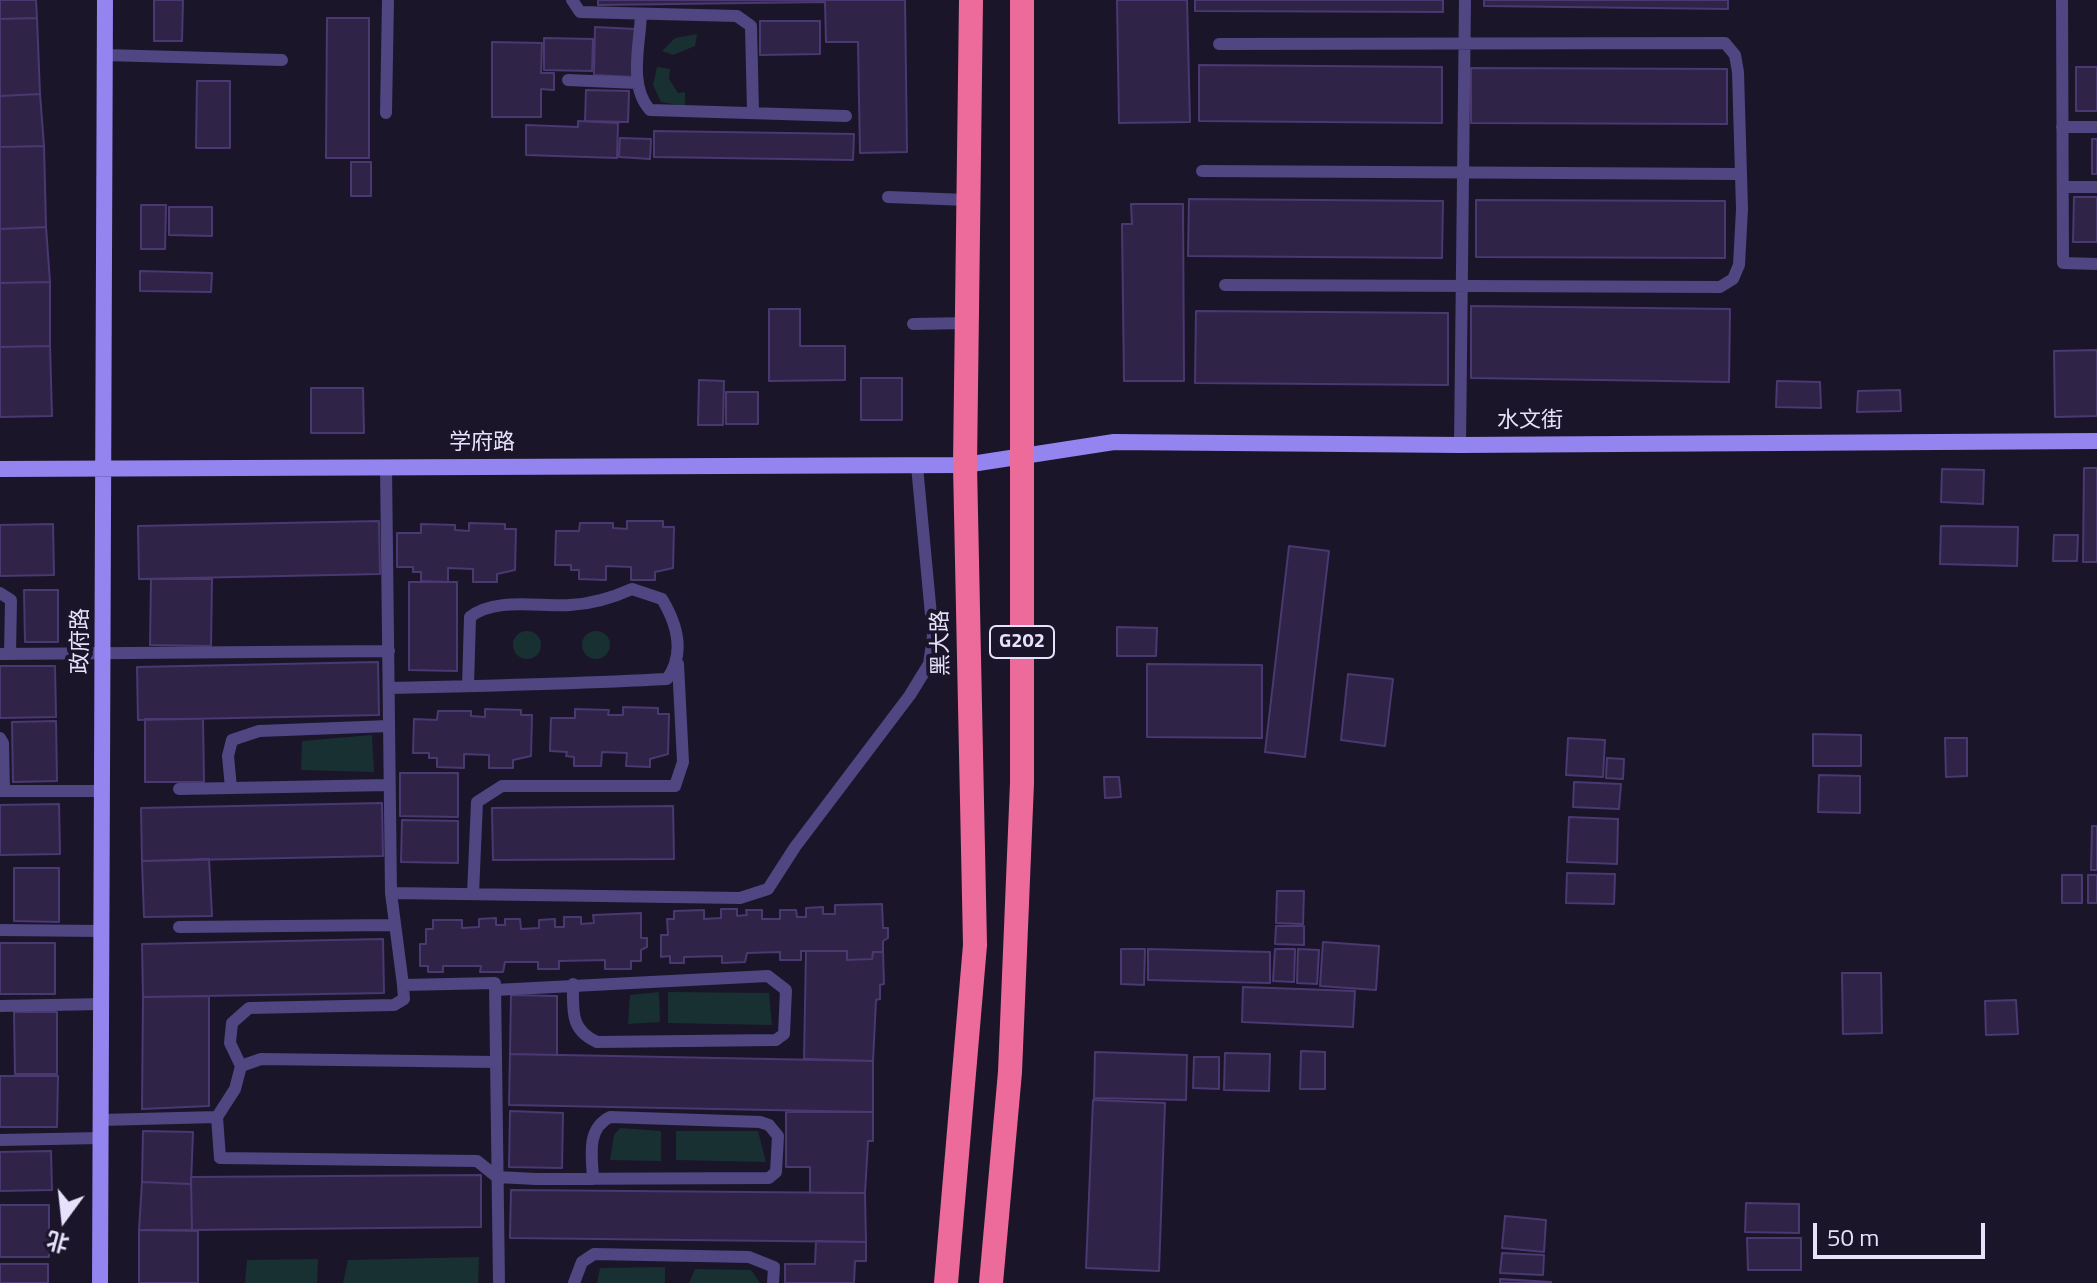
<!DOCTYPE html>
<meta charset="utf-8">
<style>
body{margin:0}
#map{position:relative;width:2097px;height:1283px;overflow:hidden;background:#1b1529;font-family:"Titillium Web","Noto Sans SC",sans-serif}
canvas{display:block}
.north{position:absolute;left:24px;top:1179px;width:80px;height:80px;-webkit-text-stroke:6px #1b1529;paint-order:stroke;rotate:195deg;font-size:22px;font-weight:700;line-height:32px;text-align:center;color:#e7e1fb}
.north::after{content:'';display:block;margin:auto;width:28px;height:36px;background:#e7e1fb;clip-path:polygon(50% 0,100% 100%,50% 72%,0 100%)}
.scale{position:absolute;left:1813px;top:1223px;width:172px;height:36px;box-sizing:border-box;border:4px solid #e7e1fb;border-top:0;padding-left:10px;font-size:24px;line-height:28px;white-space:nowrap;color:#e7e1fb;-webkit-text-stroke:6px #1b1529;paint-order:stroke}
</style>
<div id="map">
<canvas width="2097" height="1283"></canvas>
<div class="north">北</div>
<div class="scale">50 m</div>
</div>
<script>
const ctx = document.querySelector('canvas').getContext('2d');
ctx.lineJoin = 'round';
function fill(path, color) { ctx.fillStyle = color; ctx.fill(path, 'evenodd'); }
function strokePath(path, color, width, dash) { ctx.strokeStyle = color; ctx.lineWidth = width; ctx.lineCap = dash ? 'butt' : 'round'; ctx.setLineDash(dash || []); ctx.stroke(path); }
function label(font, color, halo, rows, align = 'center') {
  ctx.font = font + ' "Titillium Web","Noto Sans SC",sans-serif'; ctx.lineWidth = 8; ctx.setLineDash([]); ctx.textBaseline = 'middle'; ctx.strokeStyle = halo; ctx.fillStyle = color; for (const [text, x, y, turn = 0] of rows) {
    ctx.save(); ctx.translate(x, y); ctx.rotate((+turn || 0) * Math.PI / 180); ctx.textAlign = isNaN(turn) ? turn : align; if (halo) ctx.strokeText(text, 0, 0); ctx.fillText(text, 0, 0); ctx.restore();
  }
}
fill(new Path2D(`
 M697,34L695,46L673,55L662,51L675,38Z
 M657,67L670,69L669,79L678,93L685,92V106L661,102L653,85Z
 M513 645a14 14 0 1 1 28 0a14 14 0 1 1-28 0Z
 M582 645a14 14 0 1 1 28 0a14 14 0 1 1-28 0Z
 M372,735L374,772L301,770L302,741Z
 M659,992L660,1022L628,1024L630,995Z
 M668,992L769,993L772,1025L668,1023Z
 M620,1128L661,1131V1161L610,1160L614,1135Z
 M676,1131H758L766,1162L676,1160Z
 M479,1257L478,1283H343L348,1260Z
 M318,1259L317,1283H245L247,1260Z
 M665,1267V1283H597L600,1268Z
 M695,1269L751,1270L760,1283H689Z`), '#183032');
const building = new Path2D(`
 M0,0H36L37,18L0,19Z
 M154,0H183L182,41H154Z
 M598,0H905L907,152L860,153L858,42H826L825,2L598,5Z
 M1117,0H1187L1190,122L1119,123Z
 M1195,0H1443V12L1195,11Z
 M1484,0H1728V9L1484,6Z
 M37,18L40,94L0,96V19Z
 M327,18H369V158H326Z
 M760,21H820V54L760,55Z
 M595,27L636,29L634,77L594,75Z
 M544,38L593,39L592,71L544,70Z
 M492,42L542,43L541,73H554V90L541,89V117H492Z
 M1199,65L1442,67V123L1199,121Z
 M2076,67H2097V111H2076Z
 M1471,68L1727,69V124L1471,123Z
 M197,81H230V148H196Z
 M586,90L629,91L628,122L585,121Z
 M40,94L44,146L0,147V96Z
 M578,121L618,123L617,158L526,155V125L578,127Z
 M654,131L854,134L853,160L654,157Z
 M620,138L651,139L650,159L619,157Z
 M2092,139H2097V174H2092Z
 M44,146L46,227L0,229V147Z
 M351,162H371V196H351Z
 M2074,197H2097V242H2073Z
 M1189,199L1443,201L1442,258L1188,256Z
 M1476,200L1725,201V258L1476,257Z
 M1131,204H1183L1184,381H1124L1122,224H1132Z
 M141,205H166L165,249H141Z
 M169,207H212V236L169,235Z
 M46,227L50,282L0,283V229Z
 M140,271L212,273L211,292L140,291Z
 M50,282V346L0,347V283Z
 M1471,306L1730,309L1729,382L1471,378Z
 M769,309H800V346H845V380L769,381Z
 M1196,311L1448,313V385L1195,383Z
 M50,346L52,416L0,417V347Z
 M2097,350V416L2055,417L2054,351Z
 M861,378H902V420H861Z
 M699,380L724,381L723,425H698Z
 M1777,381L1820,382L1821,408L1776,407Z
 M311,388H363L364,433H311Z
 M1900,390L1901,411L1857,412L1858,391Z
 M726,392H758V424H726Z
 M2084,468H2097V562H2083Z
 M1942,469L1984,470L1983,504L1941,502Z
 M379,521L380,574L139,579L138,526Z
 M627,521H663V527H674L673,568L655,572V580H631V567L606,566V580L579,579V570H571V565H555L556,531H579L580,523H613V528L627,529Z
 M469,523L505,524V529H516L515,570L497,574V582H473V569L448,568V582L421,581V572H413V567H397V533H421V524L455,525V530L469,531Z
 M53,524L54,575L0,576V525Z
 M1941,526L2018,527L2017,566L1940,564Z
 M2054,535H2078L2077,561H2053Z
 M1289,546L1329,551L1305,757L1265,752Z
 M151,579H212L211,646L150,645Z
 M409,582H457V671L409,670Z
 M24,590H58V642H25Z
 M1117,627L1157,628L1156,656H1117Z
 M378,662L379,715L138,720L137,667Z
 M1147,664L1262,665V738L1147,737Z
 M0,666H55L56,717L0,718Z
 M1348,674L1393,679L1385,746L1341,740Z
 M623,707L658,708V714H669L668,754L650,759V767L626,766L627,753L602,752L601,766H574V757L566,756L567,752L550,751L551,718H575V709L609,710L608,715H623Z
 M485,709L521,710V715H532L531,756L513,760V768H489V755L464,754V768L437,767V758H429V753H413L414,719L437,720L438,711H471V716L485,717Z
 M145,719H203L204,782H145Z
 M56,721L57,781L13,782L12,722Z
 M1813,734L1861,735V766H1813Z
 M1568,738L1605,740L1603,777L1566,775Z
 M1945,738H1967V776L1946,777Z
 M1607,758L1624,759L1623,779L1606,778Z
 M400,773H458V817L400,816Z
 M1819,775L1860,776V813L1818,812Z
 M1104,777H1119L1121,797L1105,798Z
 M1574,782L1621,784L1619,809L1573,807Z
 M382,803L383,856L142,861L141,808Z
 M59,804L60,854L0,855V805Z
 M673,806L674,859L493,860L492,808Z
 M1569,817L1618,819L1617,864L1567,862Z
 M402,820L458,821V863L401,862Z
 M2092,826H2097V870H2091Z
 M209,859L212,916L144,917L142,861Z
 M14,868H59V922L14,921Z
 M1567,873L1615,874L1614,904L1566,903Z
 M2062,875H2082V903H2062Z
 M2088,875H2097V903H2088Z
 M1277,891H1304L1303,924L1276,923Z
 M882,904L883,928H888V938L883,941V952H873L872,959L847,960V951H801V960H780V952L747,953L745,962L722,963V956L684,957V963H670V956L661,957V935H668L667,919H674V911L704,910V919L721,918V909H737V916L747,915L746,910H762V919H780V910H796L797,917H806V908L823,907V914H835V905Z
 M641,913V938H647V947L641,950V961H631V969H605V960L559,961V969H538V962H505L503,972H480L481,966H443V972H428V966H420V944H426V929H433V920H462V928L479,927V919L496,918V925H505V919H520L521,929L539,928V920L555,919V927H564V917H581V924L594,923L593,915Z
 M1276,926H1304V945L1275,944Z
 M383,939L384,993L143,997L142,944Z
 M1323,942L1379,946L1376,990L1320,986Z
 M0,943H55V994H0Z
 M1121,949H1145L1144,985L1121,984Z
 M1148,949L1270,952V983L1148,980Z
 M1275,949H1295L1294,982L1273,981Z
 M1298,949L1319,950L1317,984L1297,983Z
 M806,951H847V960L872,959L873,952H883L884,984L880,985V999L876,1000L873,1061L804,1059Z
 M1842,973H1881L1882,1033L1843,1034Z
 M1243,987L1355,991L1353,1027L1242,1022Z
 M511,995L557,996V1055L510,1054Z
 M209,996V1106L142,1109L143,997Z
 M2016,1000L2018,1034L1986,1035L1985,1001Z
 M14,1012H57V1074H15Z
 M1301,1051L1325,1052V1089H1300Z
 M1095,1052L1187,1055L1186,1100L1094,1098Z
 M1225,1053L1270,1054L1269,1091L1224,1090Z
 M510,1054L873,1061V1112L509,1105Z
 M1194,1057H1219V1089L1193,1088Z
 M0,1076H58L57,1127H0Z
 M1093,1100L1165,1103L1159,1271L1086,1268Z
 M510,1111L563,1113L562,1168L509,1167Z
 M786,1112H873V1141H868L865,1193H810V1167H786Z
 M143,1131L193,1132L191,1184L142,1182Z
 M51,1151L52,1190L0,1191V1152Z
 M481,1175V1227L192,1230L191,1177Z
 M142,1182L191,1184L192,1230H139Z
 M511,1190L865,1193L866,1242L510,1238Z
 M1746,1203L1799,1204V1233L1745,1232Z
 M0,1205H49V1257H0Z
 M1505,1216L1546,1220L1544,1252L1502,1248Z
 M139,1230L198,1231V1283H139Z
 M1747,1238H1801V1270H1748Z
 M816,1241L866,1242V1261H855L854,1283H785V1264H815Z
 M1502,1253L1544,1255L1543,1275L1500,1273Z
 M0,1264H48V1283H0Z
 M1500,1279L1551,1282V1283H1500Z`);
fill(building, '#2f2348');
strokePath(building, '#4a3871', 2);
strokePath(new Path2D(`
 M572,0L580,12L737,16L751,26L753,112
 M2062,0L2063,263L2097,264
 M641,14C640,44 628,86 650,110L846,116
 M1219,44L1725,43L1735,55L1738,72L1742,209L1739,265L1733,279L1720,287L1225,285
 M105,55L282,60
 M568,80L637,83
 M386,113L388,0
 M2062,127H2097
 M1202,171L1739,174
 M2063,187H2097
 M888,197L968,200
 M913,324L967,323
 M1460,445L1465,0
 M386,466L391,893L403,985L495,983L499,1283
 M0,593L11,600L10,654
 M0,654L389,651
 M389,688C482,686 575,684 667,679C686,653 677,624 662,599L632,589C612,598 592,604 570,605C539,607 495,597 470,617L468,686
 M0,738L3,743L4,791
 M231,788L228,756L232,740L259,731L389,726
 M179,789L389,785
 M0,791H103
 M391,893L740,898L768,889L795,847L910,695L929,664L933,636L917,466
 M473,894L477,802L502,786H675L683,762L678,664
 M179,927L395,925
 M0,930L102,931
 M495,990L768,976L786,990L784,1034L776,1040L597,1042C570,1030 573,1011 573,984
 M0,1006L102,1004
 M241,1066L230,1043L232,1023L249,1008L394,1005L404,999L403,985
 M217,1117L235,1089L241,1066L261,1059L496,1062
 M101,1120L217,1117L220,1158L477,1161L497,1177L536,1179L769,1178L776,1172L778,1136L769,1125L760,1122L610,1117C586,1129 592,1156 593,1179
 M0,1140L101,1138
 M574,1283L582,1262L594,1254L749,1257L774,1267L773,1283`), '#4f4682', 12);
strokePath(new Path2D(`
 M0,469L965,465L1114,442L1460,445L2097,441
 M100,1283L105,0`), '#9384ef', 16);
strokePath(new Path2D(`
 M946,1283L975,945L965,465L971,0
 M991,1283L1010,1072L1022,783V0`), '#ec6b9a', 24);
for (const [x, y, w] of [
 [1022,642,64]
]) { const box = new Path2D(); box.roundRect(x - w / 2, y - 16, w, 32, 6); ctx.fillStyle = '#1b1529'; ctx.fill(box); strokePath(box, '#e7e1fb', 2); }
label('bold 20px', '#e7e1fb', null, [
 ["G202",1022,642]
]);
label('22px', '#e7e1fb', '#1b1529', [
 ["水文街",1530,422],
 ["学府路",482,444],
 ["政府路",82,641,-90],
 ["黑大路",942,643,-91]
]);
</script>
